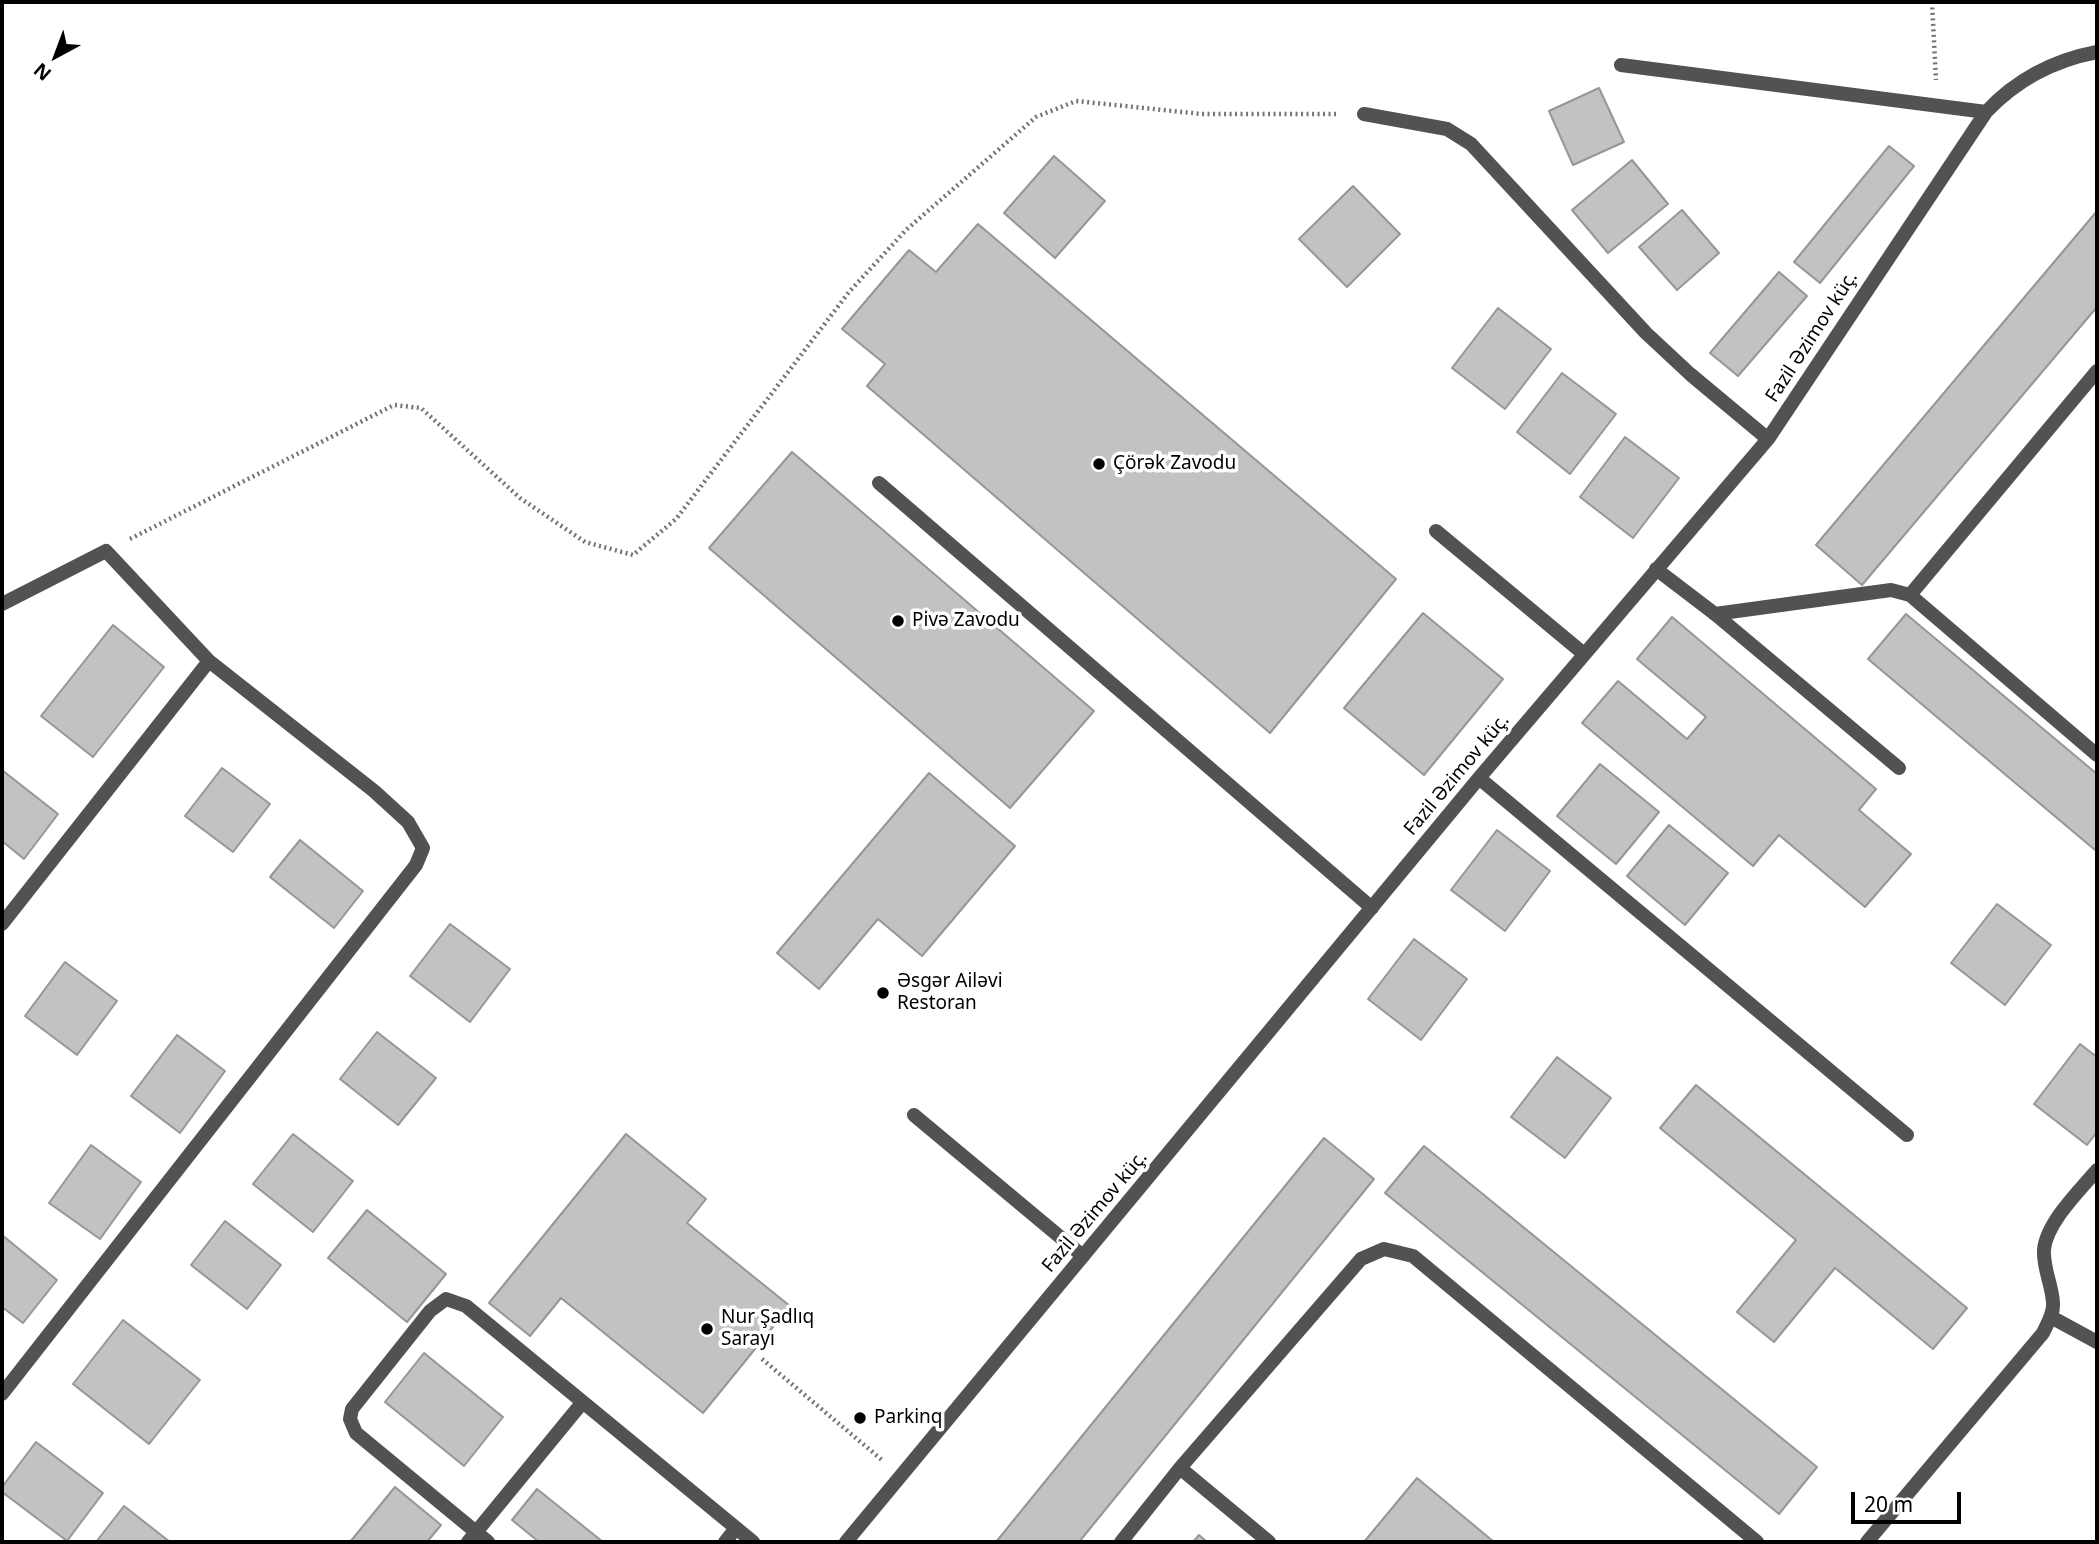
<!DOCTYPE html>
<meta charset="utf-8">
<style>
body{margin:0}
#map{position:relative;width:2099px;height:1544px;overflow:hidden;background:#fff;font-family:"Noto Sans",sans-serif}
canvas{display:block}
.frame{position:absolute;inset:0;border:4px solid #000;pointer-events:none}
.north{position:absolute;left:21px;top:21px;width:70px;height:70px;-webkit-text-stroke:5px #fff;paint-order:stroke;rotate:221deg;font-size:19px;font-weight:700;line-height:28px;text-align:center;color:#000}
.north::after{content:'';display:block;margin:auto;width:24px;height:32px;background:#000;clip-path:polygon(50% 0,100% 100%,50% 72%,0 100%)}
.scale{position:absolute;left:1851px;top:1492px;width:110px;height:32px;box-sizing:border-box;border:4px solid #000;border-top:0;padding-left:9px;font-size:21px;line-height:24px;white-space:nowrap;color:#000;-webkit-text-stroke:5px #fff;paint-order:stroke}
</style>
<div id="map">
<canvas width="2099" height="1544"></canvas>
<div class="frame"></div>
<div class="north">N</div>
<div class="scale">20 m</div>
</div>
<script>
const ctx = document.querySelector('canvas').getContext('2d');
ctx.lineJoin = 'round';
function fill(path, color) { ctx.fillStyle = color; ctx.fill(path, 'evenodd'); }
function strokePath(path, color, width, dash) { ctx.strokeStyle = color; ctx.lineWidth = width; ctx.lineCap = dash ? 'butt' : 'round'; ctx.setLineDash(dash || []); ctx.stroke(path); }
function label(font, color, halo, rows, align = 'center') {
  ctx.font = font + ' "Noto Sans",sans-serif'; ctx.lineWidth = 7; ctx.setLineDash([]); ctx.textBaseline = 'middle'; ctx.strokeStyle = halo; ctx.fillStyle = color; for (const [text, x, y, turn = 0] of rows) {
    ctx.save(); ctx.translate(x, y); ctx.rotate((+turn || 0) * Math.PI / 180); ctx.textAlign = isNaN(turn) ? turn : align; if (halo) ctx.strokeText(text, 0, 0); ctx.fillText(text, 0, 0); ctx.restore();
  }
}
const building = new Path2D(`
 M1599,88L1624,142L1573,165L1549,111Z
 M1889,146L1914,166L1820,283L1794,262Z
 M1054,156L1105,201L1055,258L1004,213Z
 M1632,160L1668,204L1608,253L1572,210Z
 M1353,186L1400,234L1347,287L1299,239Z
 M1682,210L1719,253L1677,290L1639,247Z
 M2097,211V307L1862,585L1816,545Z
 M978,224L1396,579L1270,733L867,386L885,364L842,329L909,250L936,272Z
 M1779,272L1807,296L1738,376L1710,353Z
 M1498,308L1551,349L1505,409L1452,368Z
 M1562,373L1616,414L1570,474L1517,432Z
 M1625,437L1679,478L1633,538L1580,497Z
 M792,452L1094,711L1010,808L709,548Z
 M1423,613L1503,679L1424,775L1344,708Z
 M1906,614L2097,774V847L2095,850L1868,659Z
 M1672,617L1876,789L1859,810L1911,854L1865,907L1779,835L1753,866L1582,723L1618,681L1687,739L1706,717L1637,659Z
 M113,625L164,667L93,757L41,716Z
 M1600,764L1659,812L1616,864L1557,816Z
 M222,768L270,804L233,852L185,816Z
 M2,770L58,814L24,859L2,841Z
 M929,773L1015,846L922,956L878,919L819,989L777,953Z
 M1669,825L1728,873L1685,925L1627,876Z
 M1497,830L1550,871L1505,931L1451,890Z
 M300,840L363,891L334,928L270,877Z
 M1997,904L2051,945L2005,1005L1951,963Z
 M450,924L510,969L470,1022L410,976Z
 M1414,939L1467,979L1421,1040L1368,999Z
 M65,962L117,1001L77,1055L25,1016Z
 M377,1032L436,1078L398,1125L340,1079Z
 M177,1035L225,1071L180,1133L131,1096Z
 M2080,1044L2097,1057V1132L2087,1145L2034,1104Z
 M1557,1057L1611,1098L1565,1158L1511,1117Z
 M1696,1085L1967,1308L1933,1349L1835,1268L1774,1342L1737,1312L1796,1240L1660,1128Z
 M293,1134L353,1181L313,1232L253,1184Z
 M626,1134L706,1199L687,1223L790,1306L703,1413L561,1298L530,1336L489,1303Z
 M1324,1138L1374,1179L1079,1542H996Z
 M91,1145L141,1182L100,1239L49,1203Z
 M1424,1146L1817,1467L1779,1514L1385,1193Z
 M367,1210L446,1274L407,1322L328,1258Z
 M225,1221L281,1265L247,1309L191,1265Z
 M2,1235L57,1280L23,1323L2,1307Z
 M123,1320L200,1380L149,1444L73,1384Z
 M424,1353L503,1417L464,1466L385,1402Z
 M36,1442L103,1493L67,1541L2,1492V1487Z
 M1417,1478L1494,1542H1364Z
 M395,1487L441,1525L427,1542H350Z
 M537,1489L603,1542H539L512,1520Z
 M124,1506L170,1542H96Z
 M1199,1535L1207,1542H1193Z`);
fill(building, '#c2c2c2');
strokePath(building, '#969696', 2);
strokePath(new Path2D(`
 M1932,2L1936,80
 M130,539L394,405L421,408L520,498L585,542L633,555L676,519L849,292L906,230L1036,117L1076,101L1202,114H1338
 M762,1359L882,1460`), '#747474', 4.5, [2, 3.5]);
strokePath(new Path2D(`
 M879,483L1372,908
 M1436,531L1584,654
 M1910,595L2097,371
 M1715,614L1891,590L1910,595L2097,755
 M914,1115L1083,1256
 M2051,1317L2097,1342
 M1180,1468L1269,1542
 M468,1542L582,1403
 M488,1542L356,1433L350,1419L352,1409L430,1311L446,1299L466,1306L753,1542
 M725,1542L736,1528
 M1121,1542L1180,1468L1361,1259L1384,1249L1413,1256L1757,1542
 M1867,1542L2043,1333C2047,1324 2054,1313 2053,1303C2052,1284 2043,1269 2044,1250C2046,1223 2080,1190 2097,1170`), '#525252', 14);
strokePath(new Path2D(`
 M1621,65L1986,112
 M1364,114L1447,129L1471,144L1646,333L1690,374L1768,439
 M1656,569L1715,614L1899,768
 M2,604L106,551L209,661L374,791L408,822L423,848L416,865L2,1394
 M1479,778L1907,1135
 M2,924L209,661
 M846,1542L1479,778L1768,439L1986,112C2016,80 2055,60 2097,52`), '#525252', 14);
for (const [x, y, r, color] of [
 [1099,464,7,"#000"],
 [898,621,7,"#000"],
 [883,993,7,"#000"],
 [707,1329,7,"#000"],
 [860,1418,7,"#000"]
]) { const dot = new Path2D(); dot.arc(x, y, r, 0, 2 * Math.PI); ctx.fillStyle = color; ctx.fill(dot); strokePath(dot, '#fff', 2.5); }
label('19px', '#000', '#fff', [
 ["Fazil Əzimov küç.",1812,337,-57],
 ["Fazil Əzimov küç.",1457,775,-50],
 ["Fazil Əzimov küç.",1095,1212,-50]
]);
label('19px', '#000', '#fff', [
 ["Çörək Zavodu",1113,464],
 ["Pivə Zavodu",912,621],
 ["Əsgər Ailəvi",897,982],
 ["Restoran",897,1004],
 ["Nur Şadlıq",721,1318],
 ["Sarayı",721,1340],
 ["Parkinq",874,1418]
], 'left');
</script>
